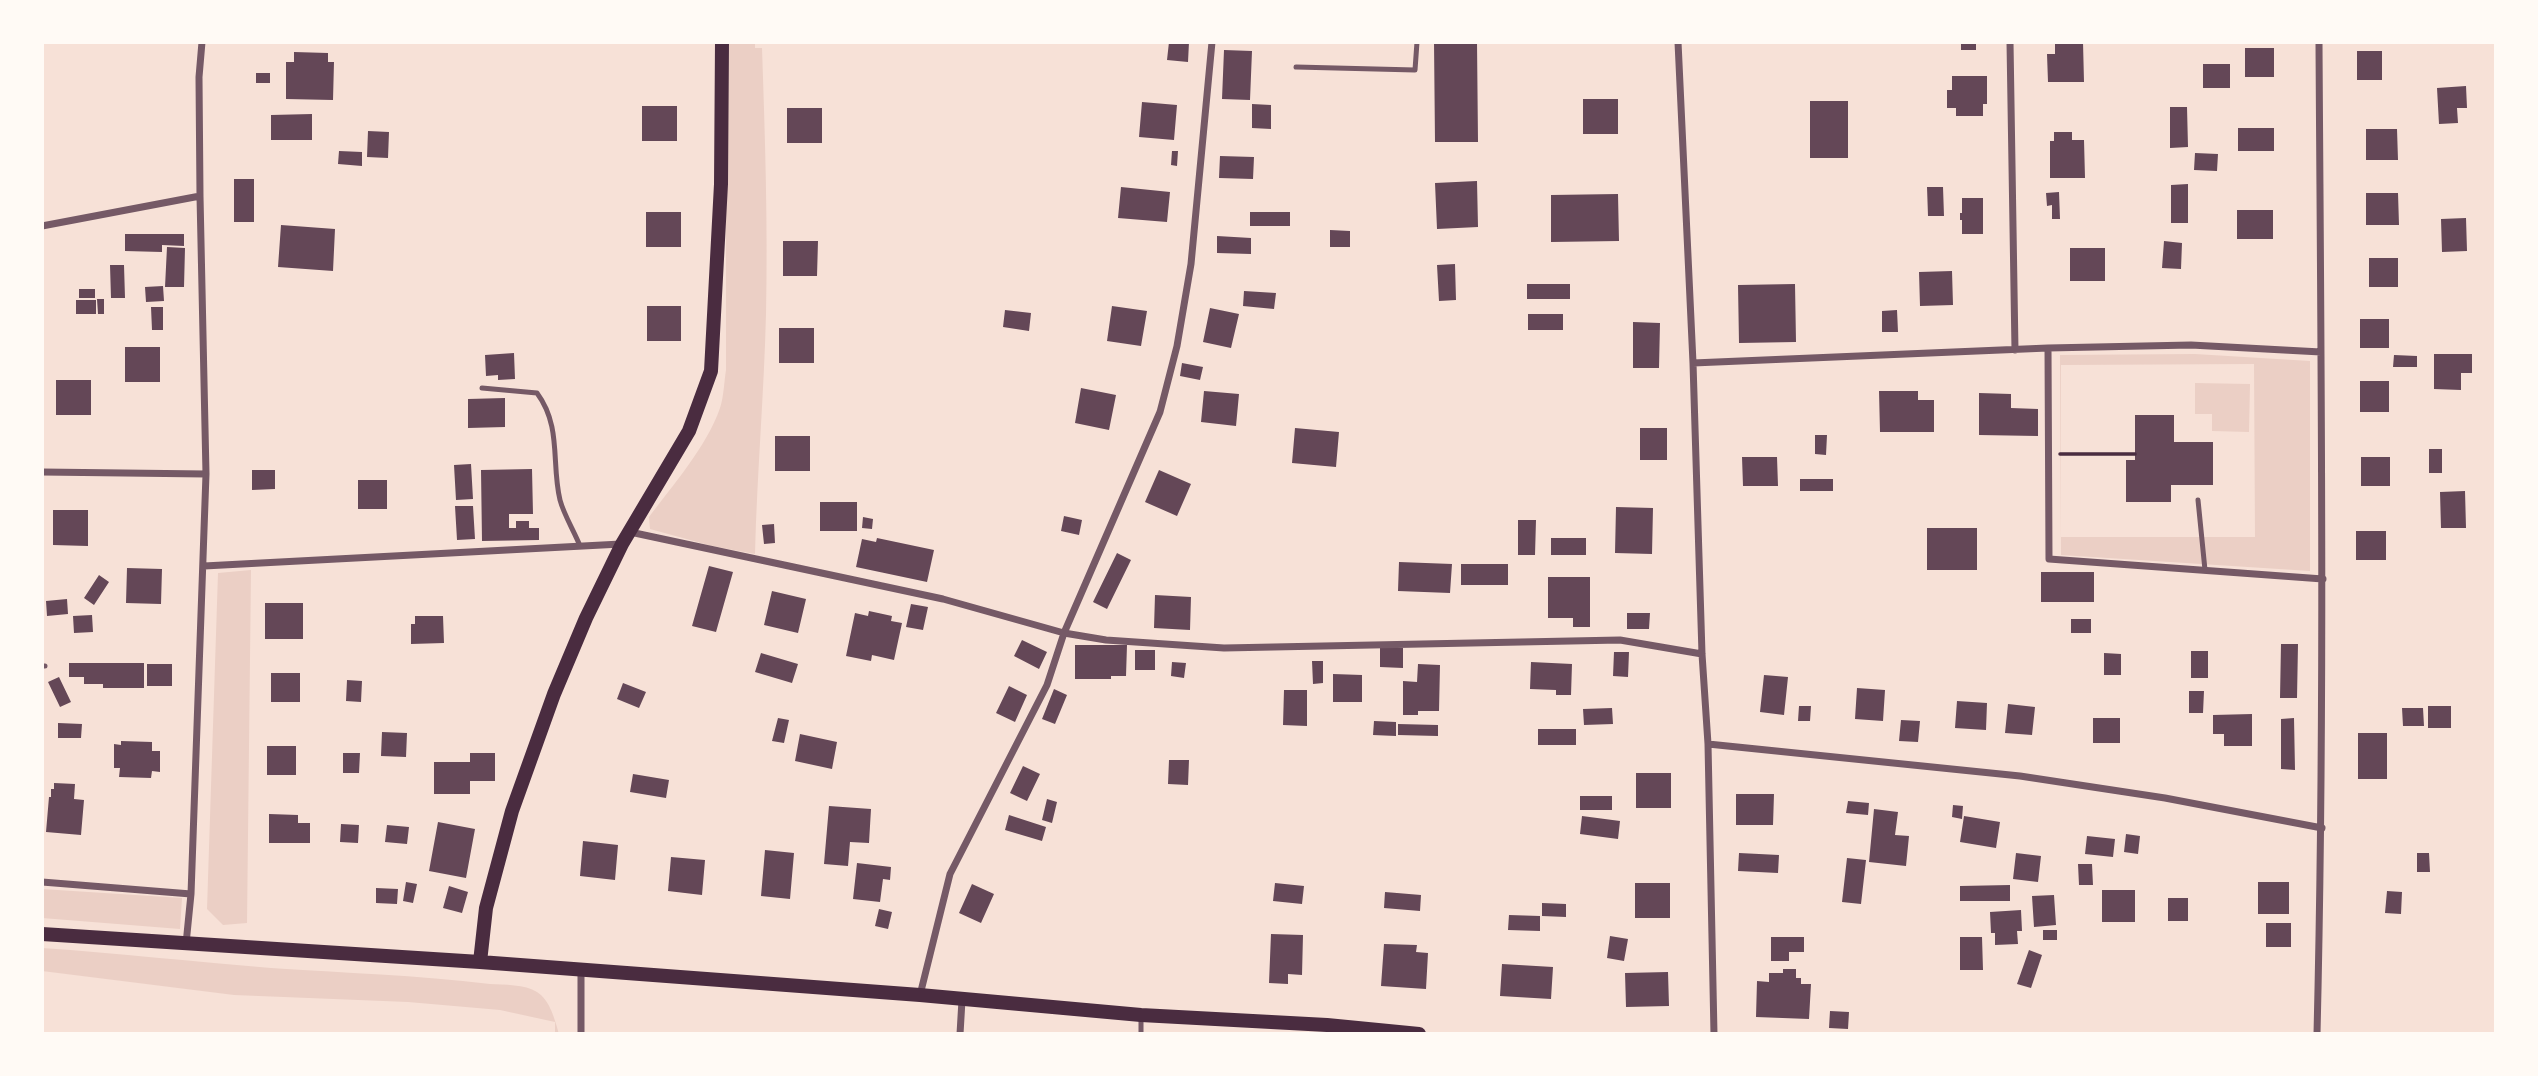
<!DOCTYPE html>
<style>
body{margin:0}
#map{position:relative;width:2538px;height:1076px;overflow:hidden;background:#f7e1d7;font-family:"IBM Plex Serif",serif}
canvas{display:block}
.frame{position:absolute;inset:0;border:44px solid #fffaf5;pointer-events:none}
</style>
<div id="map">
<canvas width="2538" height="1076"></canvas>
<div class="frame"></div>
</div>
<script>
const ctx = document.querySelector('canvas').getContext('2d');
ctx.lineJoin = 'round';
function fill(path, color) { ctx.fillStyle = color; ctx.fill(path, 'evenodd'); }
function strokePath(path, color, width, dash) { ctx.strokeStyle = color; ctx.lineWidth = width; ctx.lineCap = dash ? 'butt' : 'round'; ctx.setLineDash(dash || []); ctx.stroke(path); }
fill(new Path2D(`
 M726,42H755V48H762C765,137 768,225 766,314C764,394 757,474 755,554L712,546L650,529L649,517C673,485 707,446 720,408C724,396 724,382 726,370Z
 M2195,354L2310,361V571L2061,555L2060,355ZM2254,364L2255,537H2061V365Z
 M2195,383L2250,384L2249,432L2212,431V414H2195Z
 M251,570L247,923L223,925L207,909L218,573Z
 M42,889L182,898L180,929L42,918Z
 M42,948C118,953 195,962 271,968C344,973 417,975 490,984C504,985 525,984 537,992C550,1000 555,1020 559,1034H555V1022L500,1010L408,1002L234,995L42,971Z`), '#ebcfc5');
fill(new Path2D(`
 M1169,42H1189L1188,62L1167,60Z
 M1434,42H1477L1478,142H1435Z
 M1961,42H1976V50H1961Z
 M2055,42H2083L2084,82H2048L2047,54H2055Z
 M2245,48H2274V77H2245Z
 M1224,50L1252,51L1250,100L1222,99Z
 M2357,51H2382V80H2357Z
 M294,52L328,53V62H334L333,100L286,99V62H294Z
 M2203,64H2230V88H2203Z
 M256,73H270V83H256Z
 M1952,76H1987V104H1983V116H1956V108H1947V90H1952Z
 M2466,86L2467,108H2457L2458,123L2439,124L2437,88Z
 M1583,99H1618V134H1583Z
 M1810,101H1848V158H1810Z
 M1142,102L1177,105L1174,140L1139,137Z
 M1252,104L1271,105V129L1252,128Z
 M642,106H677V141H642Z
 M2170,107H2187L2188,147L2170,148Z
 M787,108H822V143H787Z
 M312,114V140H271V115Z
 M2238,128H2274V151H2238Z
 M2366,129H2397L2398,160H2366Z
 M368,131L389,132L388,158L367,157Z
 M2054,132H2072V140H2084L2085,178H2050V141H2054Z
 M339,151L362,152V166L338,164Z
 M1172,151H1178L1177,166L1171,165Z
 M2195,153L2218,154L2217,171L2194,170Z
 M1220,156L1254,157L1253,179L1219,178Z
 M234,179H254V222H234Z
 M1477,181L1478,227L1437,229L1435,183Z
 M2188,184V223H2171V185Z
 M1121,187L1170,192L1167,222L1118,218Z
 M1927,187H1943L1944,216H1928Z
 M2059,192L2060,219H2052V205L2047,206L2046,193Z
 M2366,193H2398L2399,225H2366Z
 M1618,194L1619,241L1551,242V195Z
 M1962,198H1983V234H1962V220H1960V213H1962Z
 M2237,210H2273V239H2237Z
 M646,212H681V247H646Z
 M1250,212H1290V226H1250Z
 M2466,218L2467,251L2442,252L2441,219Z
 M281,225L335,229L333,271L278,267Z
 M1330,230L1350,231V247H1330Z
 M125,234H184V246L162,245V252L125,251Z
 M1217,236L1251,238V254L1217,253Z
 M783,241H818L817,276H783Z
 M2164,241L2182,243L2181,269L2162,268Z
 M167,247L185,248L184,287H165Z
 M2070,248H2105V281H2070Z
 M2369,258H2398V287H2369Z
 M1455,264L1456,300L1439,301L1437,265Z
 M110,265H124L125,298H111Z
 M1952,271L1953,305L1920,306L1919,272Z
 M1527,284H1570V299H1527Z
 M1795,284L1796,342L1739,343L1738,285Z
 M163,286L164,301L146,302L145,287Z
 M79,289H95V298H79Z
 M1244,291L1276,293L1274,309L1243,306Z
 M97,299H104V314H98Z
 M76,300H96V314H76Z
 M647,306H681V341H647Z
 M1112,306L1147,311L1141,346L1107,341Z
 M151,307H163V330H152Z
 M1210,308L1239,314L1231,348L1203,342Z
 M1005,310L1031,313L1029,331L1003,327Z
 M1897,310L1898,332H1882V311Z
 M1528,314H1563V330H1528Z
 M2360,319H2389V348H2360Z
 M1633,322L1660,323L1659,368H1633Z
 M779,328H814V363H779Z
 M125,347H160V382H125Z
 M514,353L515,379L498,380V375L486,376L485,355Z
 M2434,354H2472V373H2461V390L2434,389Z
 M2394,355L2417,356V367H2393Z
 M1182,363L1203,367L1200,380L1180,376Z
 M56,380H91V415H56Z
 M2360,381H2389V412H2360Z
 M1081,388L1116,395L1109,430L1075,423Z
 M1204,391L1239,394L1236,426L1201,422Z
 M1879,391H1918V400H1934V432H1880Z
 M1979,393L2011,394V408L2038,409V436L1979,435Z
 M505,398V427L468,428V399Z
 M2135,415H2174V442H2213V485H2171V502H2126V460H2135Z
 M1295,428L1339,432L1336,467L1292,463Z
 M1640,428H1667V460H1640Z
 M1815,435H1827L1826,455L1815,454Z
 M775,436H810V471H775Z
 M2429,449H2442V473H2429Z
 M1742,457H1777L1778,486H1743Z
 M2361,457H2390V486H2361Z
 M471,464L473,499L456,500L454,465Z
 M532,469L533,514H509V528H516V521H529V528H539V540L482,541L481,470Z
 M252,470H275V489L252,490Z
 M1159,470L1191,484L1177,516L1145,502Z
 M1800,479H1833V491H1800Z
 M358,480H387V509H358Z
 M2465,491L2466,528H2441L2440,492Z
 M820,502H857V531H820Z
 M455,506H473L475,539L457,540Z
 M1616,507L1653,508L1652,554L1615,553Z
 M53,510H88V546L53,545Z
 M1064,516L1082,520L1079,535L1061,531Z
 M863,517L873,519L872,529L862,528Z
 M1518,520H1536L1535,555H1518Z
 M774,524L775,543L764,544L762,525Z
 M1927,528H1977V570H1927Z
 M2356,531H2386V560H2356Z
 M877,538L934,550L927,582L856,567L862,539L876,542Z
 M1551,538H1586V555H1551Z
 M1117,553L1131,560L1107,609L1093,602Z
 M1399,562L1452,564L1450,593L1398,591Z
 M1461,564H1508V585H1461Z
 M709,566L733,572L716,632L692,626Z
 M127,568L162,569L161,604L126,603Z
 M2041,572H2094V602H2041Z
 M99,575L109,582L94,605L84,598Z
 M1548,577H1590V627H1573V618H1548Z
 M772,591L806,599L798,633L764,625Z
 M1155,595L1191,597L1190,630L1154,628Z
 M67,599L68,614L47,616L46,601Z
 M265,603H303V639H265Z
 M911,604L928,607L923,630L906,627Z
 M869,611L892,616L891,621L902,623L894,660L872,655L871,661L846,656L855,613L868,616Z
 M1627,613H1650L1649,629H1627Z
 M92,615L93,632L74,633L73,616Z
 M415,616H443L444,643L411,644V624H415Z
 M2071,619H2091V633H2071Z
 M1022,640L1047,652L1039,669L1014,656Z
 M2281,644H2298L2297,698H2280Z
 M1075,645H1127L1126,676H1111V679H1075Z
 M1380,648H1403V668L1380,667Z
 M1135,650H1155V670H1135Z
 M2191,651H2208V678H2191Z
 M1614,652H1629L1628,677L1613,676Z
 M761,653L798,664L792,683L755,672Z
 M2104,653L2121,654V675H2104Z
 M1312,661H1323V683L1313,684Z
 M1172,662L1186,663L1184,678L1171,676Z
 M1531,662L1572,664L1571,695H1556V690L1530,689Z
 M69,663H144V688H103V684H84V677H69Z
 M147,664H172V686H147Z
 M1418,664L1440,665L1439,711H1418V715H1403V681L1417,682Z
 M271,673H300V702H271Z
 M1333,674L1362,675V702H1333Z
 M1764,675L1788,677L1784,715L1760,712Z
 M59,677L71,702L60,707L48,682Z
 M347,680L362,681L361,702L346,701Z
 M623,683L646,692L639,708L617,699Z
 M1009,686L1027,695L1015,722L996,713Z
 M1857,688L1885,690L1883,721L1855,719Z
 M1054,689L1067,695L1055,724L1042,719Z
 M1284,690H1307V726L1283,725Z
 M2189,691H2204L2203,713H2189Z
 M1957,701L1987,703L1986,730L1955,728Z
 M2008,704L2035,707L2032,735L2005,733Z
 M1799,706H1811L1810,721H1798Z
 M2428,706H2451V728H2428Z
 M1612,708L1613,724L1584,725L1583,709Z
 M2402,708H2423L2424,726H2403Z
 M2252,714V746H2224V734H2213V715Z
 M778,718L789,720L784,743L772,741Z
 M2093,718H2120V743H2093Z
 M2294,718L2295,770L2281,769V719Z
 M1901,720L1920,721L1918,742L1899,741Z
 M1374,721L1396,722V736L1373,735Z
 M58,723L82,724L81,738H58Z
 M1398,724L1438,725V736L1398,735Z
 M1538,729H1576V745H1538Z
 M382,732L407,733L406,757L381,756Z
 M2358,733H2387V779H2358Z
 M800,734L837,742L832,769L795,761Z
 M121,741L152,742V751H160V772L152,771L151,778L119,777L120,768H114V744L121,745Z
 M267,746H296V775H267Z
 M343,753H360L359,773H343Z
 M470,753H495V781H470V794H434V762H470Z
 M1169,760H1189L1188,785L1168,784Z
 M1023,766L1040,774L1027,801L1010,793Z
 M1636,773H1671V808H1636Z
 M633,774L669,780L666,798L630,792Z
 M54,783L75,784L74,799L84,800L81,835L46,832L49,797H51V789H54Z
 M1736,794H1774L1773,825H1736Z
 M1580,796H1612V810H1580Z
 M1047,799L1057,802L1052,823L1042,820Z
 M1848,801L1869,803L1868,815L1846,813Z
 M1953,805L1963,806L1962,819L1952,817Z
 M829,806L871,809L869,843L850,842L848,866L824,864Z
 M1874,809L1898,812L1895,835L1909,836L1906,866L1869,862Z
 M269,814L298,815V823H310V843H269Z
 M1009,815L1046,827L1042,841L1005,830Z
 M1582,816L1620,821L1618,839L1580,834Z
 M1964,816L2000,822L1996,848L1960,842Z
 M438,822L475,829L466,878L429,871Z
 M341,824L359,825L358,843L340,842Z
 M387,825L409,827L407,844L385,842Z
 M2126,834L2140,836L2138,854L2124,852Z
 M2087,836L2115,839L2113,857L2085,854Z
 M583,841L618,845L615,880L580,876Z
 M765,850L794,853L790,899L761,896Z
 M1739,853L1779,855L1778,873L1738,871Z
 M2016,853L2041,856L2038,882L2013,879Z
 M2417,853H2429L2430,872H2417Z
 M671,857L705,860L702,895L668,891Z
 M1847,858L1866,860L1861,904L1842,902Z
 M857,863L891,867L890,880L883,879L880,902L853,899Z
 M2078,864H2092L2093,885H2079Z
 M406,882L417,884L413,903L403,901Z
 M2258,882H2289V914H2258Z
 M1275,883L1304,886L1302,904L1273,901Z
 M1635,883H1670V918H1635Z
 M972,884L994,894L981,923L959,913Z
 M2010,885V901H1960V886Z
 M449,886L468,892L462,913L443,908Z
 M376,888L398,889L397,904L376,903Z
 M2102,890H2135V922H2102Z
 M2387,891L2402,892L2401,914L2385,913Z
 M1385,892L1421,895L1420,911L1384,908Z
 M2054,895L2056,925L2034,927L2032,896Z
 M2168,898H2188V921H2168Z
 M1542,903L1566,904V917L1542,916Z
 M879,909L892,912L888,929L875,926Z
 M2021,910L2022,931H2017L2018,944L1995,945V933H1991L1990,912Z
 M1509,915L1540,916V931L1508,930Z
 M2266,923H2291V947H2266Z
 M2043,930H2057V940H2043Z
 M1271,934L1303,935L1302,975L1288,974V984L1269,983Z
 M1610,936L1628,939L1624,961L1607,958Z
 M1771,937H1804V952H1789V961H1771Z
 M1960,937H1982L1983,970H1960Z
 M1384,944L1417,945L1416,952L1428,953L1426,989L1381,986Z
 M2029,950L2042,955L2031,988L2017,984Z
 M1502,964L1553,967L1551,999L1500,996Z
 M1783,969H1796V978H1801V984H1811L1809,1019L1756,1017L1757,981L1769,982V973H1783Z
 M1668,972L1669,1006L1626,1007L1625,973Z
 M1830,1011L1849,1012L1848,1029L1829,1028Z`), '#644757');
strokePath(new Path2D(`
 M2060,454H2135`), '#4a2c40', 3.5);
strokePath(new Path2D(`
 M1296,67L1415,70L1417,42
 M482,388L537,393C562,427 551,463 560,500C564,515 574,531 580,546
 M2198,500L2205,570
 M42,666H45
 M1141,1016V1034`), '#755966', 5);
strokePath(new Path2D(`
 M1678,42L1693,363L1702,654L1708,744L1714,1034
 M2010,42L2015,350
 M42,226L200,196
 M2048,348L2049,559L2323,579
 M1693,363L2048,348L2191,345L2321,352
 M42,472L206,474
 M630,532L943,599L1064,633L1106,640L1224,648L1620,640L1702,654
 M204,566L621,544
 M1708,744L2020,776L2165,798L2322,828
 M42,882L191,894L206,474L200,196L199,77L202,42
 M186,944L191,894
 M920,995L950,874L1047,685L1064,633L1160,412L1177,346L1191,264L1212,42
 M581,1034V971
 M960,1034L962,1000
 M2317,1034C2325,703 2321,373 2319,42`), '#755966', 7);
strokePath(new Path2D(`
 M42,934L480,962L920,995L1141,1015L1327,1025L1419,1034
 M480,962L486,908L512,811L554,694L586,618L622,544L689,431L711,371L721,184L722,42`), '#4a2c40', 14);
</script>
